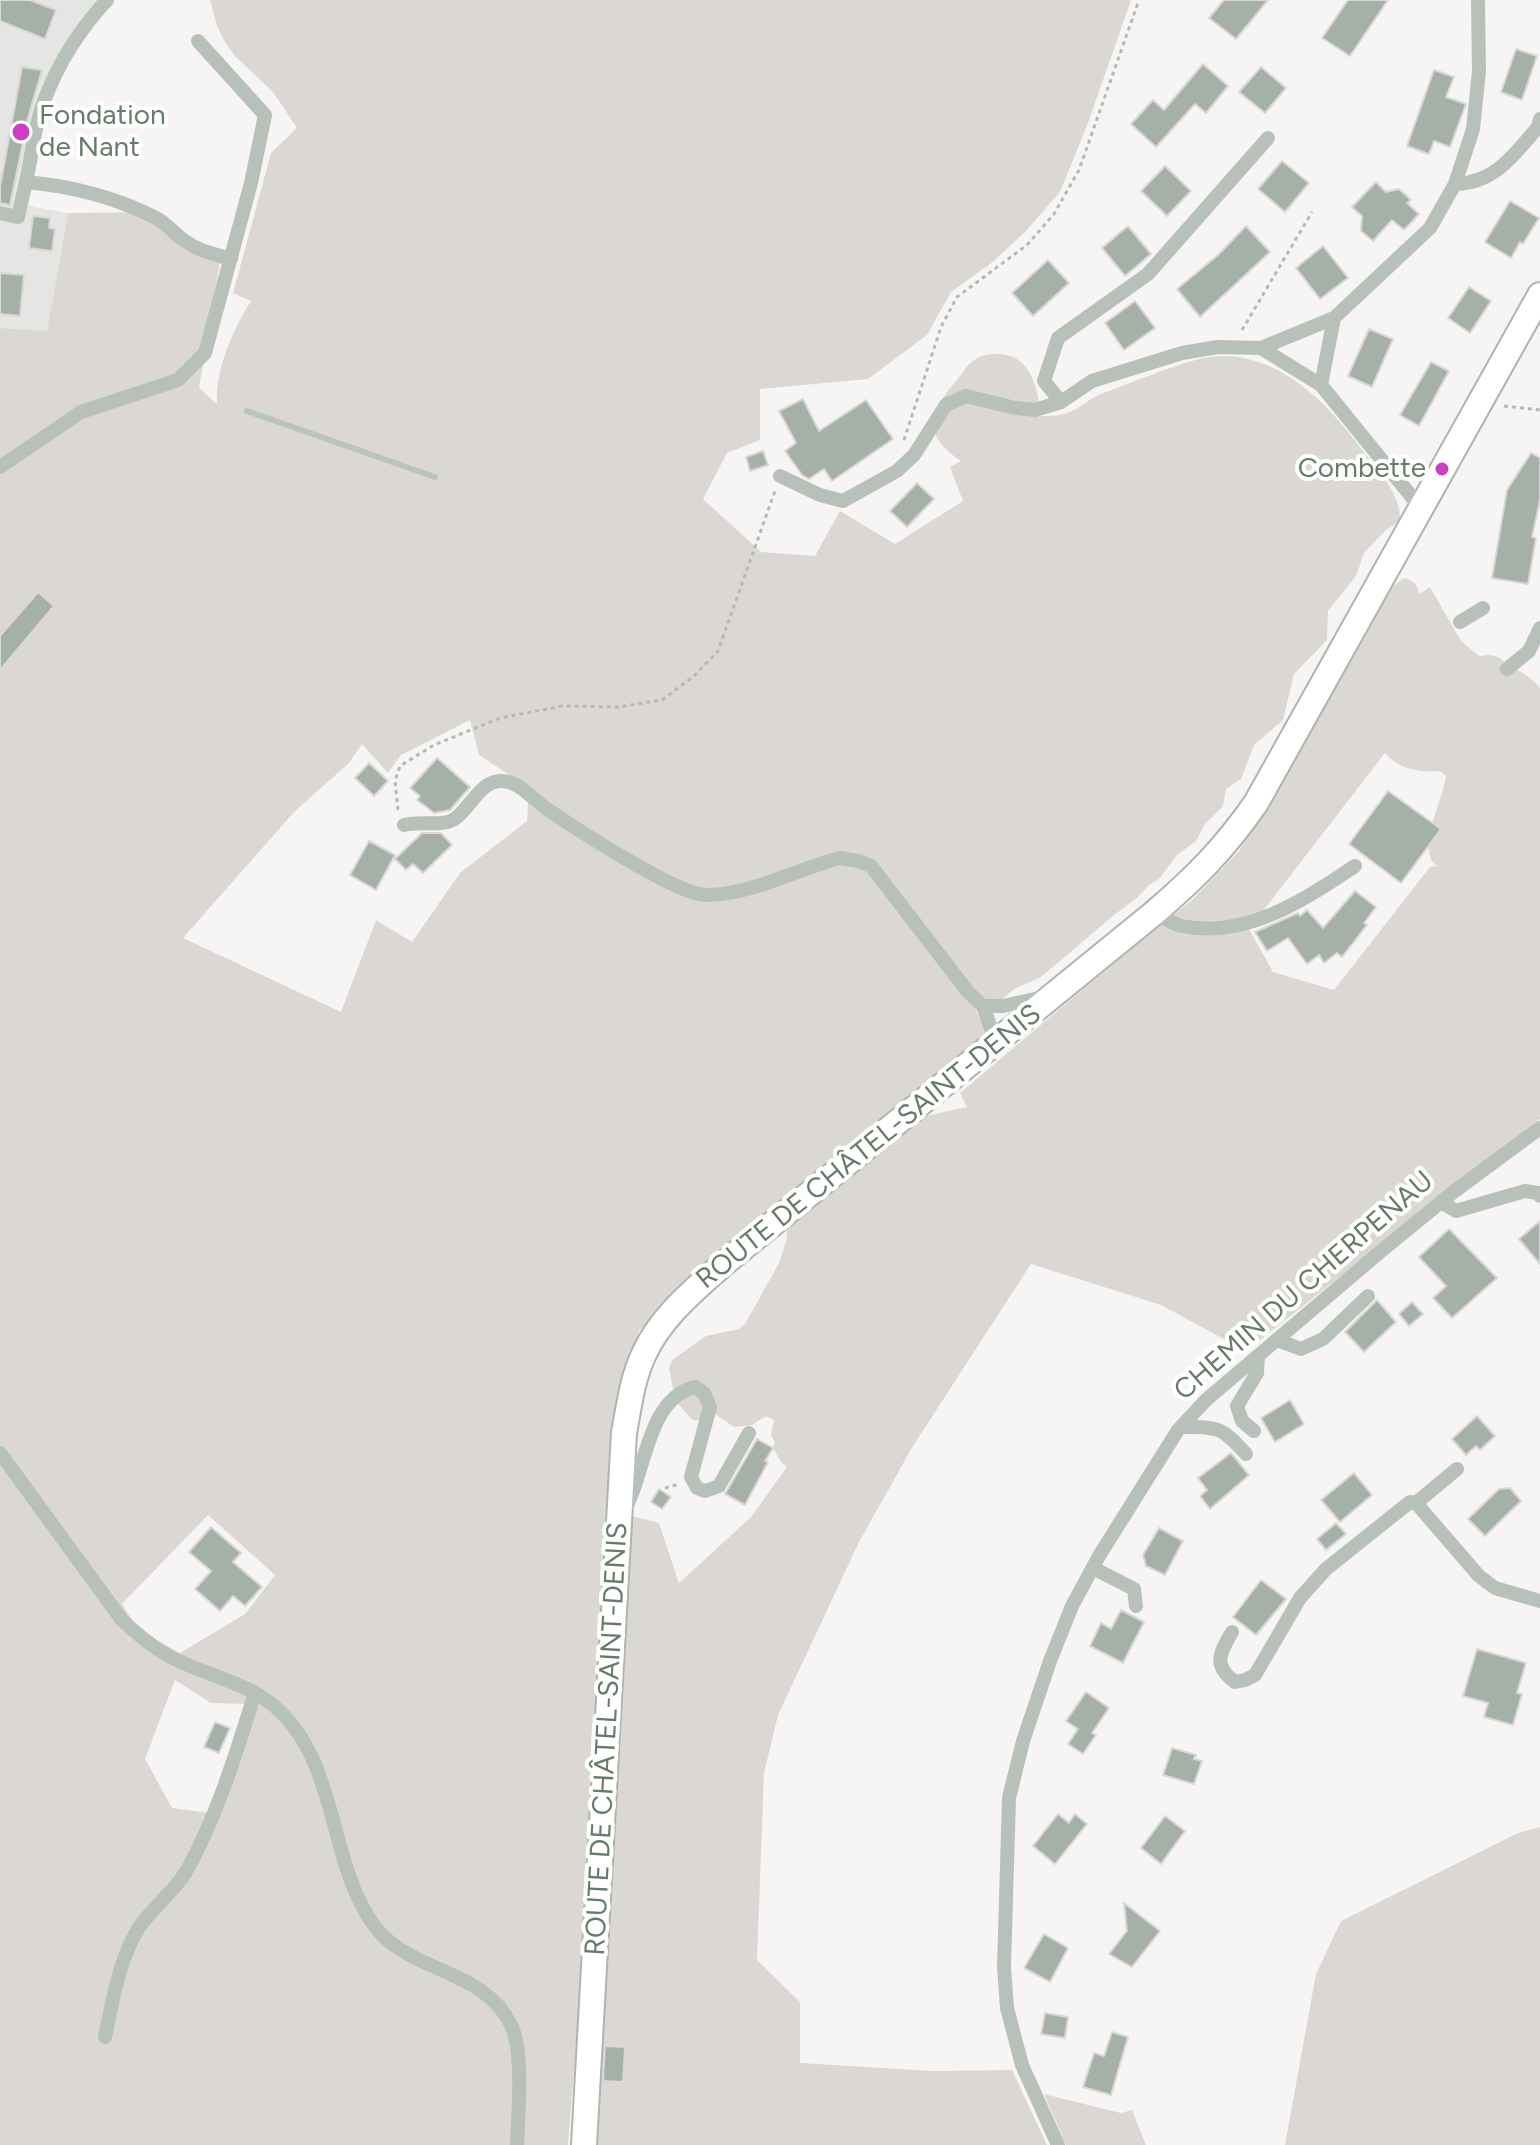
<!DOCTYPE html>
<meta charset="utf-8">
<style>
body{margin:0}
canvas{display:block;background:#f7f4f5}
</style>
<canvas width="1540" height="2145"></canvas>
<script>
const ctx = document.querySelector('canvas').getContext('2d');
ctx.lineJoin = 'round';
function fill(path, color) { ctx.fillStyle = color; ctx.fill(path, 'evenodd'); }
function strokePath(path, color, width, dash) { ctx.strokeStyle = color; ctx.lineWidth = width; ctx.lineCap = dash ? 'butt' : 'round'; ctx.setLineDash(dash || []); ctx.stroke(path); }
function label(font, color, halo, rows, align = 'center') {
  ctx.font = font + ' Figtree,sans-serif'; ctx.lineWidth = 8; ctx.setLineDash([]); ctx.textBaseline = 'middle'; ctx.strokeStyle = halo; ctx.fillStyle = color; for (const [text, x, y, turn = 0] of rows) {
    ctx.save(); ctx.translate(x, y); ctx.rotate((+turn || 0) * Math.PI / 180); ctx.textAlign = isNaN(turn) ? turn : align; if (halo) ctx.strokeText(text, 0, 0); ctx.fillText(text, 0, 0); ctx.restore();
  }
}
fill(new Path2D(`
 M0,0H102L59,60L24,205L68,213L47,331L0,328Z`), '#e5e5e4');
fill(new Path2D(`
 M210,0H1131L1088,123L1060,192L1026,231L994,261L951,292L927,335L868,379L760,389V440L727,453L703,499L761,552L815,556L840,511L895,544L963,501L950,467L961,461C922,435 928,413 956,381C963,373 967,364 976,359C983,354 992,354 1000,354C1027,356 1034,378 1039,401L1027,416C1039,416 1053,417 1064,414C1077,411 1088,399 1101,394C1133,382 1166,368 1199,359C1263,343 1318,392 1353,438C1370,462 1402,491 1400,521L1385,531L1364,553L1356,576L1328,611L1327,640L1294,674L1283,720L1254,745L1241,779L1226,789L1223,806L1205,824L1196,841L1177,855L1159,879L1149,885L1137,898L1114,915L1041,977L1014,989L998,1003L974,1006L988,1034L689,1279L639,1331L612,1425L585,1935L568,2145H0V328L47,331L68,213L158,212L220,261L199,388L217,404C215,369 233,330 251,301L233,293L271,153L297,128L273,92L235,56L225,42L217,26ZM470,720L479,755L529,788L527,821L460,873L412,942L376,920L341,1012L183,938L295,811L349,763L362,744L388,773L401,755ZM208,1515L275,1575L245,1614L180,1653L139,1630L122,1604ZM175,1680L211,1703L245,1704L217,1814L172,1808L145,1759Z
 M1404,578C1413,580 1417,584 1419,594L1430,587L1461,641L1479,656C1502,653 1498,660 1514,668C1525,674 1532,678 1540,688V1119L1246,1351L1161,1305L1031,1264L913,1446L859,1542L778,1715L764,1773L757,1960L800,2002V2063L931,2071L1012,2070L1047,2145H594L603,1956L621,1741L632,1516L659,1523L679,1583L751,1517L787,1467L781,1462L773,1448L775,1442L771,1435L774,1420L766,1416L752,1425L734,1427L713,1413L699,1421L691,1419L675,1400L669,1368L672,1360L706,1336L739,1329L745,1324L779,1263L787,1238L786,1222L917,1121L926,1116L967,1107L960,1093L1152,931L1190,902L1239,851L1371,626L1374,601ZM1385,753C1398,769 1420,773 1440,771L1446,776C1444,798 1415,850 1437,866L1430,867L1334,990L1273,972L1249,929Z
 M1540,1827V2145H1285L1316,1974L1341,1921L1518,1833Z
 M1044,2094L1121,2113L1132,2110L1146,2145H1066Z`), '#dbd8d4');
strokePath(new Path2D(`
 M247,411L435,477`), '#b8c6ba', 6);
const building = new Path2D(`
 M0,0H30L56,10L45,39L0,21Z
 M1224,0H1268L1236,39L1209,18Z
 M1348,0H1388L1350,56L1322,38Z
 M1516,49L1537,56L1522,100L1501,92Z
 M1203,64L1228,86L1206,113L1195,104L1156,147L1131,124L1153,100L1164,110Z
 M22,67L42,70L28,118L10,205L0,203V187Z
 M1261,67L1286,88L1265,113L1239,92Z
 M1434,70L1454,77L1446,97L1466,104L1450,147L1434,141L1429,154L1407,146Z
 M1282,161L1309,183L1285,212L1258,189Z
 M1165,166L1191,191L1167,216L1141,191Z
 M1376,182L1386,192L1399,189L1411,200L1407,203L1419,214L1404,230L1392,220L1373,241L1361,231L1362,216L1352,207Z
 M1510,201L1539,218L1523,244L1520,242L1511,258L1485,242Z
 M33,216L50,218L49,228L55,229L52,251L29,248Z
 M1128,226L1151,254L1125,276L1102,248Z
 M1246,226L1270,252L1200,317L1177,289L1218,255Z
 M1323,246L1348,278L1320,299L1296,268Z
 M1048,260L1069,283L1033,316L1012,293Z
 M0,273L24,275L20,316L0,314Z
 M1469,287L1491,301L1470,333L1448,318Z
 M1135,301L1155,328L1124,350L1105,323Z
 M1369,329L1393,339L1372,387L1348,376Z
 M1431,362L1449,371L1419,426L1400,415Z
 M803,399L819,431L866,400L893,439L832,481L824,469L809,479L802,475L785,451L796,443L779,411Z
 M763,451L768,465L750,471L746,457Z
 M1531,453L1540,458V500L1532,537L1536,538L1528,584L1492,578L1507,490Z
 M917,483L934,499L907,527L890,511Z
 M38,592L54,606L0,670V636Z
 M437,758L470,787L450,810L434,813L417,800L420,796L410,788Z
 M369,763L388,781L374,796L355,778Z
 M1388,791L1441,829L1401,883L1349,844Z
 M422,833H441L452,845L423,873L413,864L406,870L395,859Z
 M369,841L395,855L376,890L350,875Z
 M1355,891L1376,907L1364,923L1367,925L1342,957L1337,953L1324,963L1319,955L1307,964L1288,938L1267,951L1255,932L1298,913L1300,916L1307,910L1323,928Z
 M1540,1221V1264L1519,1239Z
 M1449,1229L1497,1278L1452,1318L1433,1298L1446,1286L1419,1257Z
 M1377,1300L1396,1322L1364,1352L1345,1332Z
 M1412,1302L1423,1314L1409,1326L1399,1314Z
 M1290,1400L1304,1424L1275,1442L1261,1418Z
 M1477,1416L1495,1436L1480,1450L1476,1446L1466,1455L1452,1439Z
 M757,1439L773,1448L765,1461L768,1462L745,1505L725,1494Z
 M1231,1453L1249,1475L1210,1509L1200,1496L1207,1490L1198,1478Z
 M1354,1473L1372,1495L1340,1522L1321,1500Z
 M1510,1488L1521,1501L1485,1536L1468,1519L1499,1489Z
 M659,1489L671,1497L662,1509L651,1502Z
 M1336,1523L1346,1534L1326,1550L1317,1539Z
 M211,1527L241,1553L233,1562L262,1587L245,1606L233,1596L220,1611L195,1589L211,1571L189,1552Z
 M1159,1528L1183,1541L1165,1575L1146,1566L1143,1555Z
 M1261,1580L1286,1599L1256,1635L1233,1617Z
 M1121,1610L1144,1622L1123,1663L1090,1646L1101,1623L1111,1629Z
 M1477,1649L1526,1663L1517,1693L1522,1694L1513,1725L1484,1717L1488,1703L1463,1696Z
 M1086,1692L1109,1708L1092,1733L1096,1735L1083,1754L1068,1744L1078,1729L1066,1721Z
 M215,1722L230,1728L219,1753L204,1747Z
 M1172,1748L1196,1755L1194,1759L1202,1761L1194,1784L1163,1775Z
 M1058,1814L1069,1823L1075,1814L1087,1824L1055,1864L1033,1846Z
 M1165,1816L1185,1831L1161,1864L1141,1848Z
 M1124,1903L1160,1931L1132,1967L1109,1954L1127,1931Z
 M1044,1934L1068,1948L1050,1982L1024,1968Z
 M1045,2013L1068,2017L1065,2038L1041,2034Z
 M1112,2032L1128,2037L1111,2095L1083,2087L1094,2053L1104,2056Z
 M605,2046L625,2047L623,2082L603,2081Z`);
fill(building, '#a5b1a7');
strokePath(building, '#d9d7d7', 2);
const major = new Path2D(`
 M584,2145L624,1433C629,1407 632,1379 644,1354C660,1318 693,1291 722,1265L1154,913C1196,877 1224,849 1256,803L1540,295`);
strokePath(major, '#adb5af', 28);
strokePath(new Path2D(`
 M1242,330L1312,212
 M1504,406L1540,410
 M904,440L941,327L957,297L1027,245L1054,214L1079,170L1139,0
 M398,810L395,781L400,766L434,745L500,718L562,706L618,707L662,700L694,676L718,651L775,491
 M665,1488L679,1484`), '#b3bab5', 3, [4, 4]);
strokePath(new Path2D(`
 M26,182C32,156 34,126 44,101C58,64 80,29 107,0
 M1455,184C1495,183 1514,155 1538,127L1540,119
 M0,213L18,217L26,182C71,186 117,198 156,218C167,224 175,234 185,241C198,251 215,254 231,259
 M1261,348L1334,318
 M1321,385L1334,318L1430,228L1455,184L1473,129L1479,71L1478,0
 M1061,402L1044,381L1058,338L1148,274L1268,138
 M0,467L81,412L178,380L205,353L251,183L265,115L198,41
 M780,476L820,495L843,501L897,471L914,455L946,405L966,396L1015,408L1035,410L1061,402L1092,381L1182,353L1218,347L1261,348L1321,385L1420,507
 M1460,622L1483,608
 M1507,669L1529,651L1540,628
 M404,825C422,820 443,828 456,818C471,806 481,781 501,781C520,781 532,799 547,809C575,828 677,895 706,895C751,895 797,869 840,858L858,861L871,866L968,992L983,1006H1003L1044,997
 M1154,913C1163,917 1172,924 1182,926C1246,939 1304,900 1355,866
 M983,1006L996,1042
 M1441,1202L1456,1211L1525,1191L1538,1193L1540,1196
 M1277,1340L1301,1349L1323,1339L1368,1296
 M1181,1427C1218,1427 1221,1426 1246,1454
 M1254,1431L1242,1421L1237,1406L1257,1373L1258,1356
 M0,1453L122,1620C139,1636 159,1653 181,1662C211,1676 248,1684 274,1706C339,1761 327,1859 373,1924C407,1973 484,1968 511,2025C524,2051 518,2114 517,2145
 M1416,1503L1457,1469
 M624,1511C646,1474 646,1399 695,1387L704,1393L710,1407L691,1477L697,1488L705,1491L719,1486L749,1433
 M1093,1568L1134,1589L1136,1606
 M1232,1632C1220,1653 1212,1665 1235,1682L1245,1680L1255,1675L1300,1598L1326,1569L1410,1502L1416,1503L1479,1576L1495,1588L1540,1601
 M105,2037C113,2000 119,1958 140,1926C154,1906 175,1891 187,1870C218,1814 236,1753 255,1693
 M1058,2145L1022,2065L1007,2008L1004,1967L1009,1798L1023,1741L1050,1661L1072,1606L1099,1556L1178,1430L1206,1400L1380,1252L1452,1193L1540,1128`), '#b8c0ba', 14);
strokePath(major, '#fff', 24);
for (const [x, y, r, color] of [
 [21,132,10,"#ce3dc6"],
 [1442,469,8,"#ce3dc6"]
]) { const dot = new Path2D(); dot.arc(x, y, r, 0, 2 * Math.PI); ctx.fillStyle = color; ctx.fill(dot); strokePath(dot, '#fff', 3); }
label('28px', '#667c6b', '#fff', [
 ["Fondation",39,116],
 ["de Nant",39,148],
 ["Combette",1426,469,"right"]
], 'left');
label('28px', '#667c6b', '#fff', [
 ["ROUTE DE CHÂTEL-SAINT-DENIS",869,1147,-39],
 ["CHEMIN DU CHERPENAU",1304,1286,-41],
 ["ROUTE DE CHÂTEL-SAINT-DENIS",607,1739,-87]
]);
</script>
